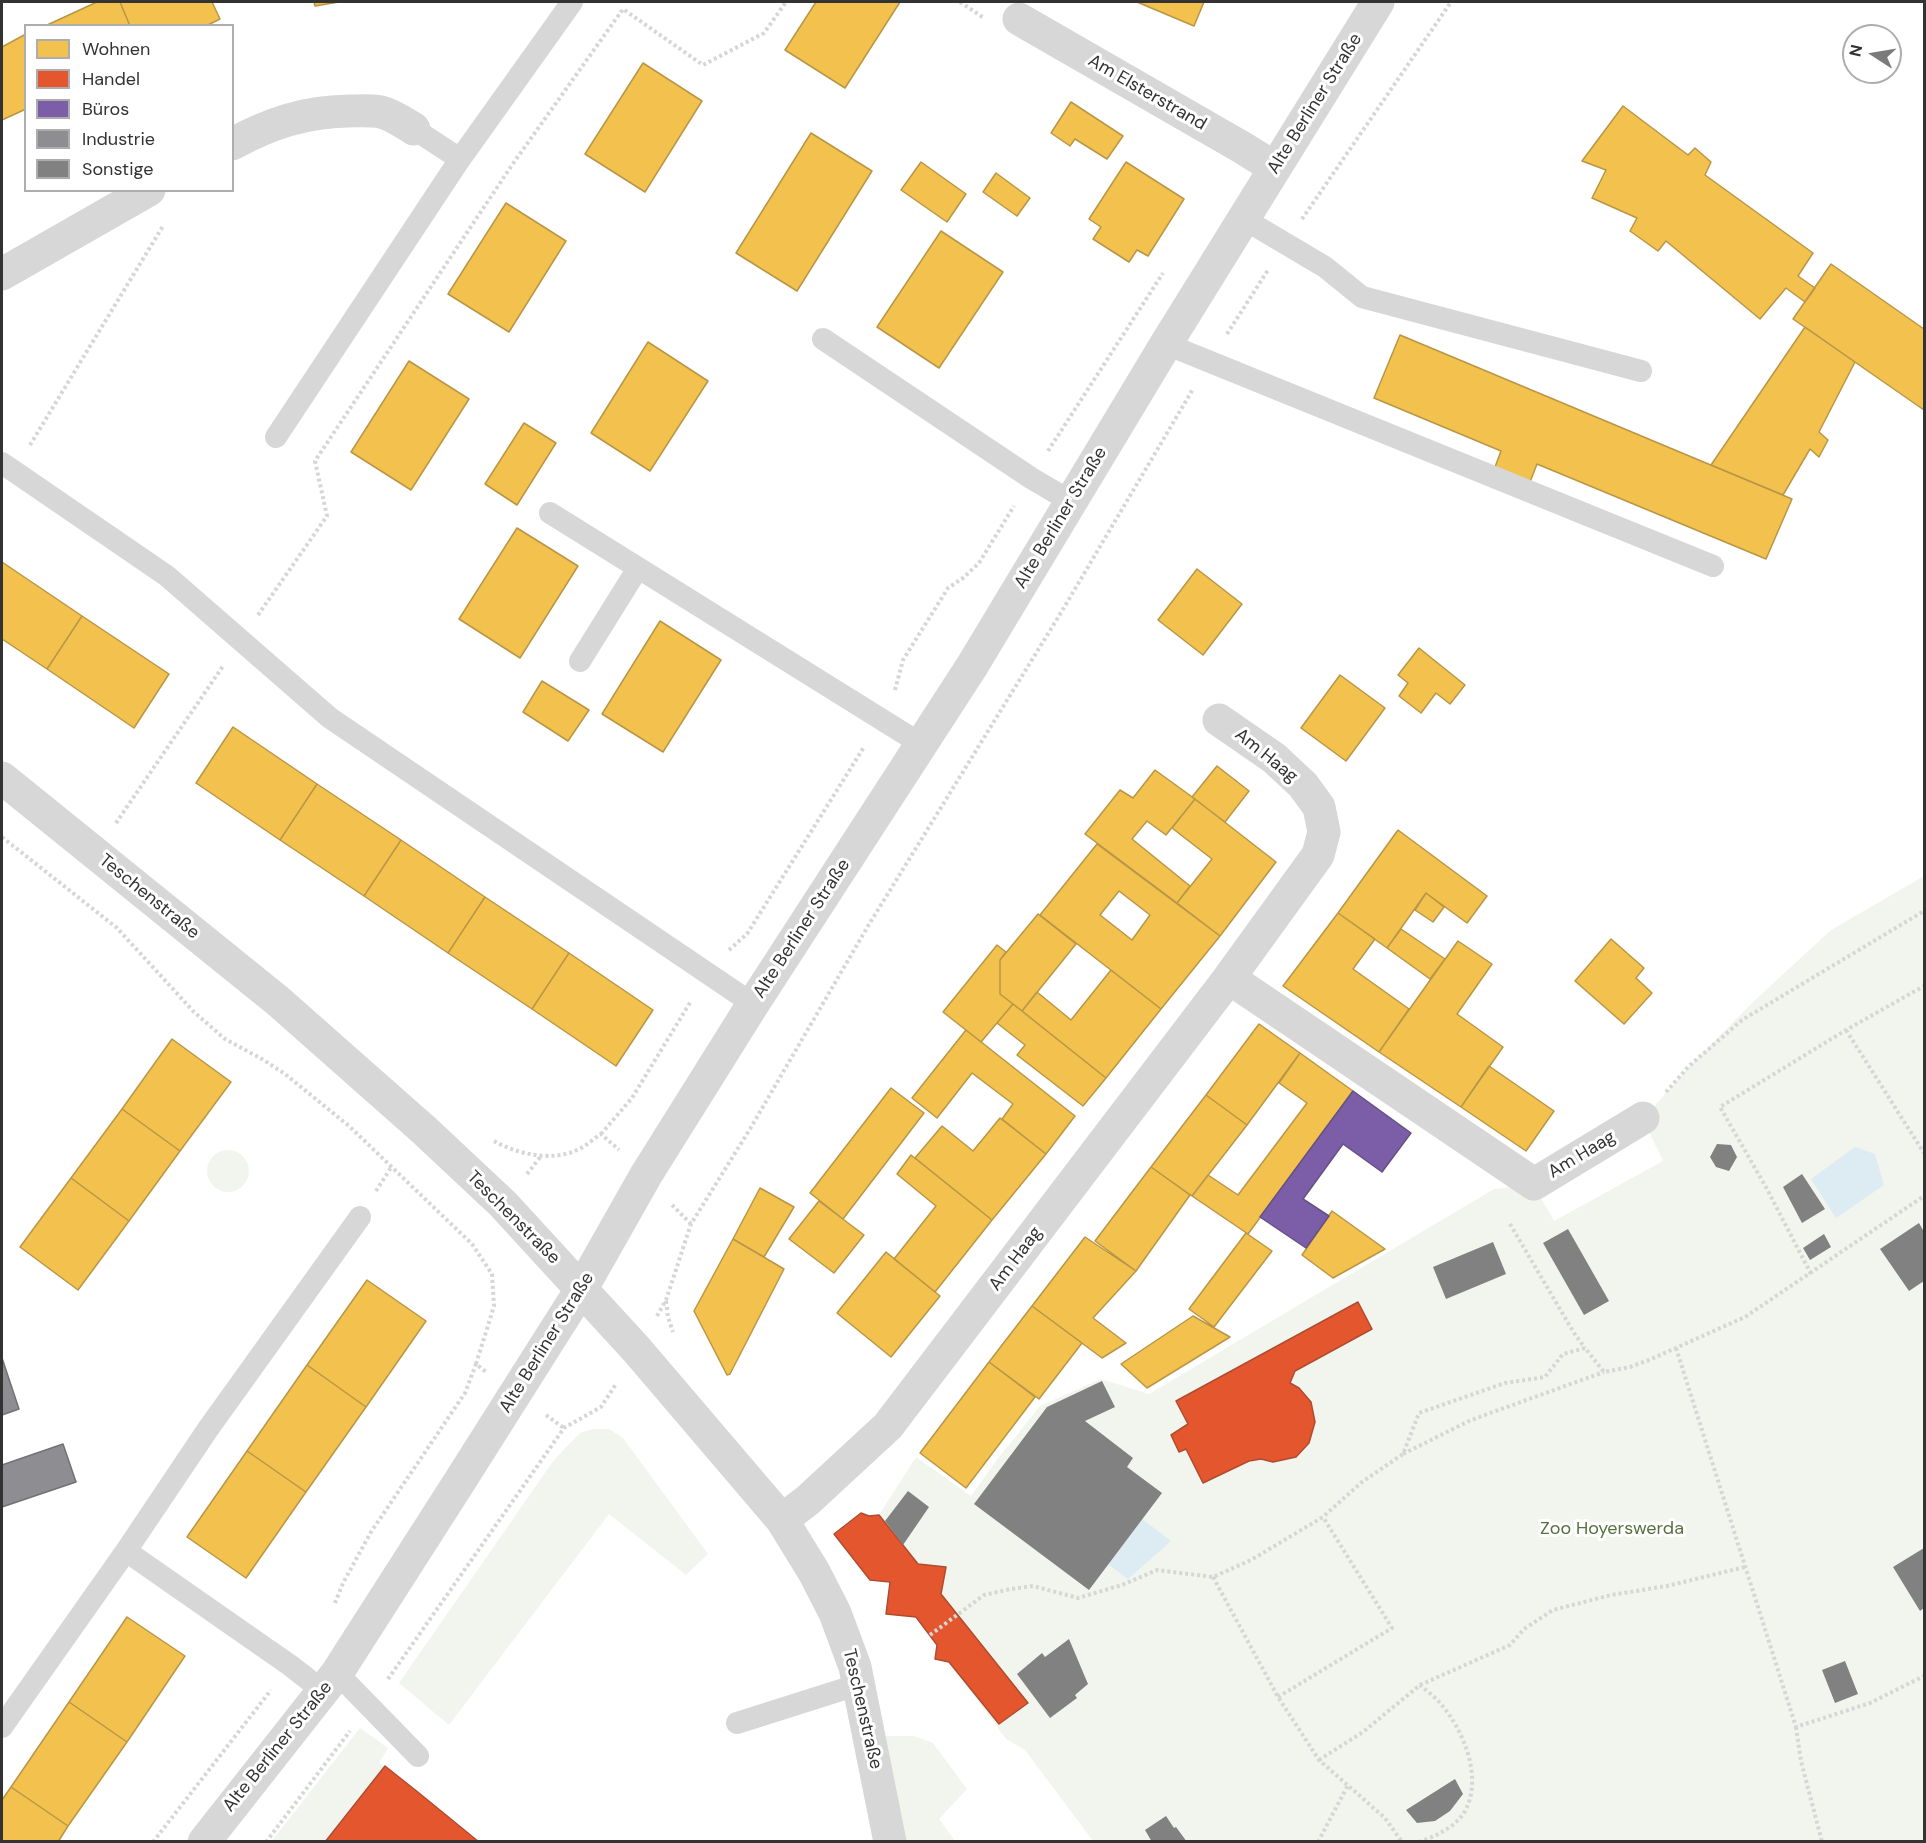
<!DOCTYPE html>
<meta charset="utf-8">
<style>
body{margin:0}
#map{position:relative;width:1926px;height:1843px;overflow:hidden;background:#fff;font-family:"DM Sans",sans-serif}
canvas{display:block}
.frame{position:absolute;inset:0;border:3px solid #333;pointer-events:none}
.legend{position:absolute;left:24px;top:24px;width:210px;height:168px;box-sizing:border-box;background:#fff;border:2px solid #adadad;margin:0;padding:8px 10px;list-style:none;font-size:18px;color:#333}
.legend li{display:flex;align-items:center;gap:12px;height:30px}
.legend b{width:30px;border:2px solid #adadad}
.north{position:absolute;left:1842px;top:24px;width:60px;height:60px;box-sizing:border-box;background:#fff;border:2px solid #adadad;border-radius:50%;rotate:282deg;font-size:16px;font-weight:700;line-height:24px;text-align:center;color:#333}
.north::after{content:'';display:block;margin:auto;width:21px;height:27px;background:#7a7a7a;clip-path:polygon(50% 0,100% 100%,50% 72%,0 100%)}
</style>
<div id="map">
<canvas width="1926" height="1843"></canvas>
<div class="frame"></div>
<ul class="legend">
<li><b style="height:16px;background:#f2c14e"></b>Wohnen</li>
<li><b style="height:16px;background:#e4572e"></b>Handel</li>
<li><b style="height:16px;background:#7b5ea7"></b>Büros</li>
<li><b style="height:16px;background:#8d8d92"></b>Industrie</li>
<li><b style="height:16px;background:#818181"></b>Sonstige</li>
</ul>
<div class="north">N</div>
</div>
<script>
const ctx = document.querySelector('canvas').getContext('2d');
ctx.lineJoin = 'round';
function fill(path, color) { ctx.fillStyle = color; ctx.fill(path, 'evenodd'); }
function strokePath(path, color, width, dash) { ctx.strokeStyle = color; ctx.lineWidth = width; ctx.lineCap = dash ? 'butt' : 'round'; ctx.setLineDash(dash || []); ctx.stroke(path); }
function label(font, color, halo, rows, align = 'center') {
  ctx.font = font + ' "DM Sans",sans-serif'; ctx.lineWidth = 6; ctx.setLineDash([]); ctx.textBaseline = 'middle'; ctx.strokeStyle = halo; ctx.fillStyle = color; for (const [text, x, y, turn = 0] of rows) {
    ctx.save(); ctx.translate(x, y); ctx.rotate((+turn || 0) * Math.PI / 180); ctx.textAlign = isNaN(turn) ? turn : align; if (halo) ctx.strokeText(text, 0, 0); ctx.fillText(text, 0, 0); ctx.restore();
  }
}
fill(new Path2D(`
 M1924,876V1841H1093L1025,1750L1006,1739L949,1662L935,1659L937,1645L916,1617L886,1614L890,1582L870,1580L834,1534L861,1513L869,1516L879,1515L916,1457L971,1496L996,1461L1040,1406L1101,1379L1149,1394L1494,1189L1534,1185L1554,1221L1663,1161L1643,1119L1688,1068L1754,1001L1831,930Z
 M207 1171a21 21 0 1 1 42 0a21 21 0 1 1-42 0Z
 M593,1429H609L623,1438L708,1554L686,1575L609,1514L449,1725L399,1683L554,1460L580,1433Z
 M360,1728L388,1748L379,1763L385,1766L325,1841L271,1842Z
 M870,1736H914L933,1743L967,1789L939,1819L955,1841H890Z`), '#f1f5ed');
fill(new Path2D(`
 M1855,1147L1875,1154L1884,1185L1836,1218L1811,1179Z
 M1142,1519L1171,1541L1128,1579L1108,1564Z`), '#ddebf3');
const homes = new Path2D(`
 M97,2H120L130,26H45Z
 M120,2H212L220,19L206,26H130Z
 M314,2H339L315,6Z
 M816,2H900L845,88L785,50Z
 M1137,2H1204L1194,26Z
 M26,34V109L2,120V47Z
 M643,63L702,101L645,192L585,154Z
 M1071,102L1123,136L1107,159L1075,139L1070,146L1051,133Z
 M1623,106L1688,155L1695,148L1711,162L1705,175L1813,253L1798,276L1815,288L1805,302L1786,288L1760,319L1666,241L1658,251L1630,231L1637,218L1592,198L1606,170L1582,161Z
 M811,133L872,171L797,291L736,253Z
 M921,162L966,194L947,222L901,190Z
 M1126,162L1184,199L1148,256L1137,250L1129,262L1093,239L1101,227L1089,219Z
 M996,173L1030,198L1017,216L983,192Z
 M506,203L566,241L509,332L448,294Z
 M941,231L1003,272L939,368L877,327Z
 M1831,264L1924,329V410L1793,319Z
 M1805,327L1855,362L1819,432L1828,440L1819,457L1810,449L1783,495L1711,465Z
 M1400,335L1792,499L1766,559L1537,464L1530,482L1495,467L1501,451L1374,398Z
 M648,342L708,381L650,471L591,433Z
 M409,361L469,399L411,490L351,452Z
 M524,423L556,443L517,505L485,484Z
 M517,528L578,566L520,658L459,619Z
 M2,562L82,616L47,669L2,639Z
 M1197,569L1242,604L1203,655L1158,620Z
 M82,616L169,674L134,728L47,669Z
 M660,621L721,660L663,752L602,714Z
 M1419,648L1465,685L1450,704L1436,693L1421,713L1399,696L1408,683L1398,675Z
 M1340,675L1385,708L1346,761L1301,728Z
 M542,681L589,710L568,741L523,712Z
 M233,727L317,784L280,840L196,783Z
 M1217,766L1249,791L1225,822L1192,797Z
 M1155,770L1195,799L1166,835L1147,821L1132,839L1190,886L1177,903L1085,834L1120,790L1133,798Z
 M317,784L401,840L364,896L280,840Z
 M1195,799L1276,862L1220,936L1177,903L1212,859L1172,828Z
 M1398,830L1487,896L1467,923L1426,893L1387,948L1338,913Z
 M401,840L485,897L448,953L364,896Z
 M1097,844L1220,936L1161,1009L1040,915ZM1119,891L1150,915L1132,940L1100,915Z
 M1426,893L1444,907L1433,922L1415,910Z
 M485,897L569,953L532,1009L448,953Z
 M1338,913L1375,939L1353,969L1409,1009L1379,1052L1283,986Z
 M1038,914L1076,944L1022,1011L1000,994V960Z
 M1401,929L1445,959L1430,979L1387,948Z
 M1611,939L1644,968L1636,978L1652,993L1624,1024L1575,981Z
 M1458,941L1492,964L1457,1014L1503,1047L1461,1107L1379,1052Z
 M997,945L1006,952L1000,960V994L1013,1004L981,1042L943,1012Z
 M569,953L653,1010L616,1066L532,1009Z
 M1111,970L1161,1009L1106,1078L1022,1011L1037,992L1071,1020Z
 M1013,1004L1106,1078L1083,1106L1017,1055L1025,1045L997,1023Z
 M1259,1024L1300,1053L1247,1125L1206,1095Z
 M966,1030L1075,1116L1046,1154L1002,1119L1013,1104L972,1073L937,1118L912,1098Z
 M172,1039L231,1082L180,1151L122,1109Z
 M1300,1053L1353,1091L1248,1234L1192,1196L1208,1175L1238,1195L1307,1103L1279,1083Z
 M1489,1066L1554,1111L1526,1151L1461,1107Z
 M891,1088L924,1113L843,1219L810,1193Z
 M1206,1095L1247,1125L1192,1196L1151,1167Z
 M122,1109L180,1151L129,1221L71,1178Z
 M1000,1118L1046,1154L992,1220L915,1158L942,1126L973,1151Z
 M911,1155L992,1220L935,1292L894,1259L936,1206L897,1174Z
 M1151,1167L1190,1195L1136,1271L1095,1241Z
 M71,1178L129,1221L78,1290L20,1247Z
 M760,1188L794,1207L764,1257L733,1239Z
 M819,1201L864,1235L834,1273L789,1239Z
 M1332,1211L1385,1249L1333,1278L1302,1255Z
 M1246,1233L1272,1251L1214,1327L1189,1309Z
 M1085,1237L1136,1271L1093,1318L1126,1343L1102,1358L1032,1306Z
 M733,1239L784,1269L730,1374L727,1375L694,1311Z
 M886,1252L940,1296L891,1357L837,1313Z
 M367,1280L426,1321L366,1407L307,1365Z
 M1032,1306L1082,1343L1039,1399L989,1362Z
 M1193,1316L1230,1337L1147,1388L1121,1364Z
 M989,1362L1035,1397L966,1488L920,1453Z
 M307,1365L366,1407L306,1492L247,1451Z
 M247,1451L306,1492L246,1578L187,1537Z
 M127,1617L185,1656L127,1742L69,1702Z
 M69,1702L127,1742L68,1826L11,1787Z
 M11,1787L68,1826L58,1842H2V1800Z`);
fill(homes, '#f2c14e');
strokePath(homes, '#b99646', 1.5);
const shops = new Path2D(`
 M1358,1302L1372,1329L1295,1371L1290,1383L1299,1388L1311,1402L1315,1422L1309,1443L1296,1457L1273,1462L1261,1459L1249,1461L1203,1483L1186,1449L1179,1452L1171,1435L1188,1424L1176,1401Z
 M861,1513L869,1516L879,1515L918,1564L946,1567L941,1594L1028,1703L999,1724L949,1662L935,1659L937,1645L916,1617L886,1614L890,1582L870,1580L834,1534Z
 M385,1766L419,1793L479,1842H325Z`);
fill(shops, '#e4572e');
strokePath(shops, '#af4c30', 1.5);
const offices = new Path2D(`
 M1353,1091L1411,1133L1382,1172L1343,1144L1303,1199L1329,1216L1306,1248L1260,1217Z`);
fill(offices, '#7b5ea7');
strokePath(offices, '#655184', 1.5);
const industry = new Path2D(`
 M2,1358L19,1409L2,1415Z
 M63,1444L76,1482L2,1507V1465Z`);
fill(industry, '#8d8d92');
strokePath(industry, '#727276', 1.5);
fill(new Path2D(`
 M1717,1144L1731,1145L1737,1157L1729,1171L1716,1167L1710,1157Z
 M1802,1174L1825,1209L1802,1223L1783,1187Z
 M1919,1223L1924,1232V1281L1909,1291L1880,1249Z
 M1568,1229L1609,1301L1584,1315L1543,1243Z
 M1824,1234L1831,1247L1810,1260L1803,1248Z
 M1493,1242L1506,1274L1446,1299L1433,1267Z
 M1102,1381L1115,1407L1085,1421L1133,1458L1127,1467L1162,1493L1089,1590L974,1504L1047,1407Z
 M908,1491L929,1507L903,1545L885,1521Z
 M1924,1548V1608L1920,1611L1893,1567Z
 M1069,1639L1088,1684L1075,1695L1077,1698L1050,1718L1017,1674L1042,1653L1045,1657Z
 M1845,1661L1858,1694L1835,1703L1822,1670Z
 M1455,1779L1463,1794L1450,1811L1435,1821L1417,1823L1406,1810Z
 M1166,1816L1174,1828L1176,1827L1187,1842H1152L1145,1830Z`), '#818181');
strokePath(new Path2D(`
 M960,2L984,18
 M1302,219L1451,2
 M1227,334L1268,270
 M30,445L163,226
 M1048,451L1163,273
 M258,615L327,516L315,461L512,165L623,9L703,65L764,33L786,2
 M895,690L903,660L948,588L963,578L979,563L1014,506
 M116,823L223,666
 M2,837L117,928L194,1012L225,1039L262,1059L285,1074L349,1126L472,1244L492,1274L494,1306L476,1364L486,1372
 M729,950L747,934L864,747
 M1846,1030L1924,1153
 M1666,1092L1688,1067L1742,1020L1924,911
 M601,1134L632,1098L691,1001
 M494,1141C517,1154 552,1162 577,1150C585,1147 593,1139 601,1134L619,1150
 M527,1174L541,1156
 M376,1191L392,1166
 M672,1205L691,1224
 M1510,1224L1574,1333L1585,1348
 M1811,1274L1767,1189L1720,1107L1846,1030L1924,986
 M666,1301L668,1317L673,1332
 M657,1316L666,1300L691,1224L750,1129L868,926L1062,611L1193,389
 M1676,1348L1796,1727L1870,1703L1924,1676
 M546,1415L564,1428
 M1403,1454L1471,1420L1604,1372
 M1213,1577L1278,1697L1319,1760L1385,1818L1402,1842
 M335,1603L343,1583L371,1532L465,1393L476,1364
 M930,1635L984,1595L1011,1589L1033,1586L1078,1598L1122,1585L1157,1570L1213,1577L1251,1560L1323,1517L1362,1482L1403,1454L1419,1413L1505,1383L1545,1377L1563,1354L1585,1348L1604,1372L1630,1367L1649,1360L1745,1317L1924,1196
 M388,1679L564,1428L601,1407L616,1384
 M1278,1697L1392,1628L1323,1517
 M1796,1727L1801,1761L1822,1842
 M1319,1760L1363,1732L1420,1685L1510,1645L1524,1629L1553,1610L1611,1595L1667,1586L1745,1567
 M153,1842L271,1690
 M266,1842L350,1731
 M1318,1842L1348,1785
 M1419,1842C1436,1836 1456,1827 1465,1811C1483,1778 1464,1731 1441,1704C1435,1697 1427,1691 1420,1685`), '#d6d6d6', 4, [3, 3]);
strokePath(new Path2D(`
 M460,159L572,2
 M1244,219L1325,267L1362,297L1641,371
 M823,339L1031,478L1070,501
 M1166,344L1713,566
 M276,437L460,159L414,129
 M2,463L167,576L330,718L753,1004
 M550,513L921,744
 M580,661L638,568
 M126,1551L291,1666L323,1691
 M337,1673L418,1756
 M737,1723L860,1684
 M2,1727L126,1551L208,1429L360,1217`), '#d7d7d7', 22);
strokePath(new Path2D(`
 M1019,19L1243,148L1275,168
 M232,144C271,123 304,112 348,111C359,111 370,110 381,112C393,115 404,123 414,129
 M2,274L149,190
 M2,778L278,1001L424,1130L503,1204L637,1350L782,1520L814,1572L835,1613L855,1667L890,1842
 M1229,978L1534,1184L1643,1118
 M782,1520L808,1500L888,1426L1229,978L1318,855L1324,832L1319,807L1303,785L1274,758L1219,720
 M204,1842L337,1673L458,1484L582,1288L646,1175L753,1004L972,666L1166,344L1378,2`), '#d7d7d7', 33);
label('18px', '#333', '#fff', [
 ["Am Elsterstrand",1147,93,30],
 ["Alte Berliner Straße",1315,104,-58],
 ["Alte Berliner Straße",1061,518,-59],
 ["Am Haag",1266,756,39],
 ["Teschenstraße",149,897,39],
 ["Alte Berliner Straße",802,929,-57],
 ["Am Haag",1582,1155,-31],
 ["Teschenstraße",513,1218,45],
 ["Am Haag",1016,1259,-53],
 ["Alte Berliner Straße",547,1343,-58],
 ["Teschenstraße",862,1709,77],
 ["Alte Berliner Straße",278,1747,-51]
]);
label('18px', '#56703f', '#fff', [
 ["Zoo Hoyerswerda",1612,1529]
]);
</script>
